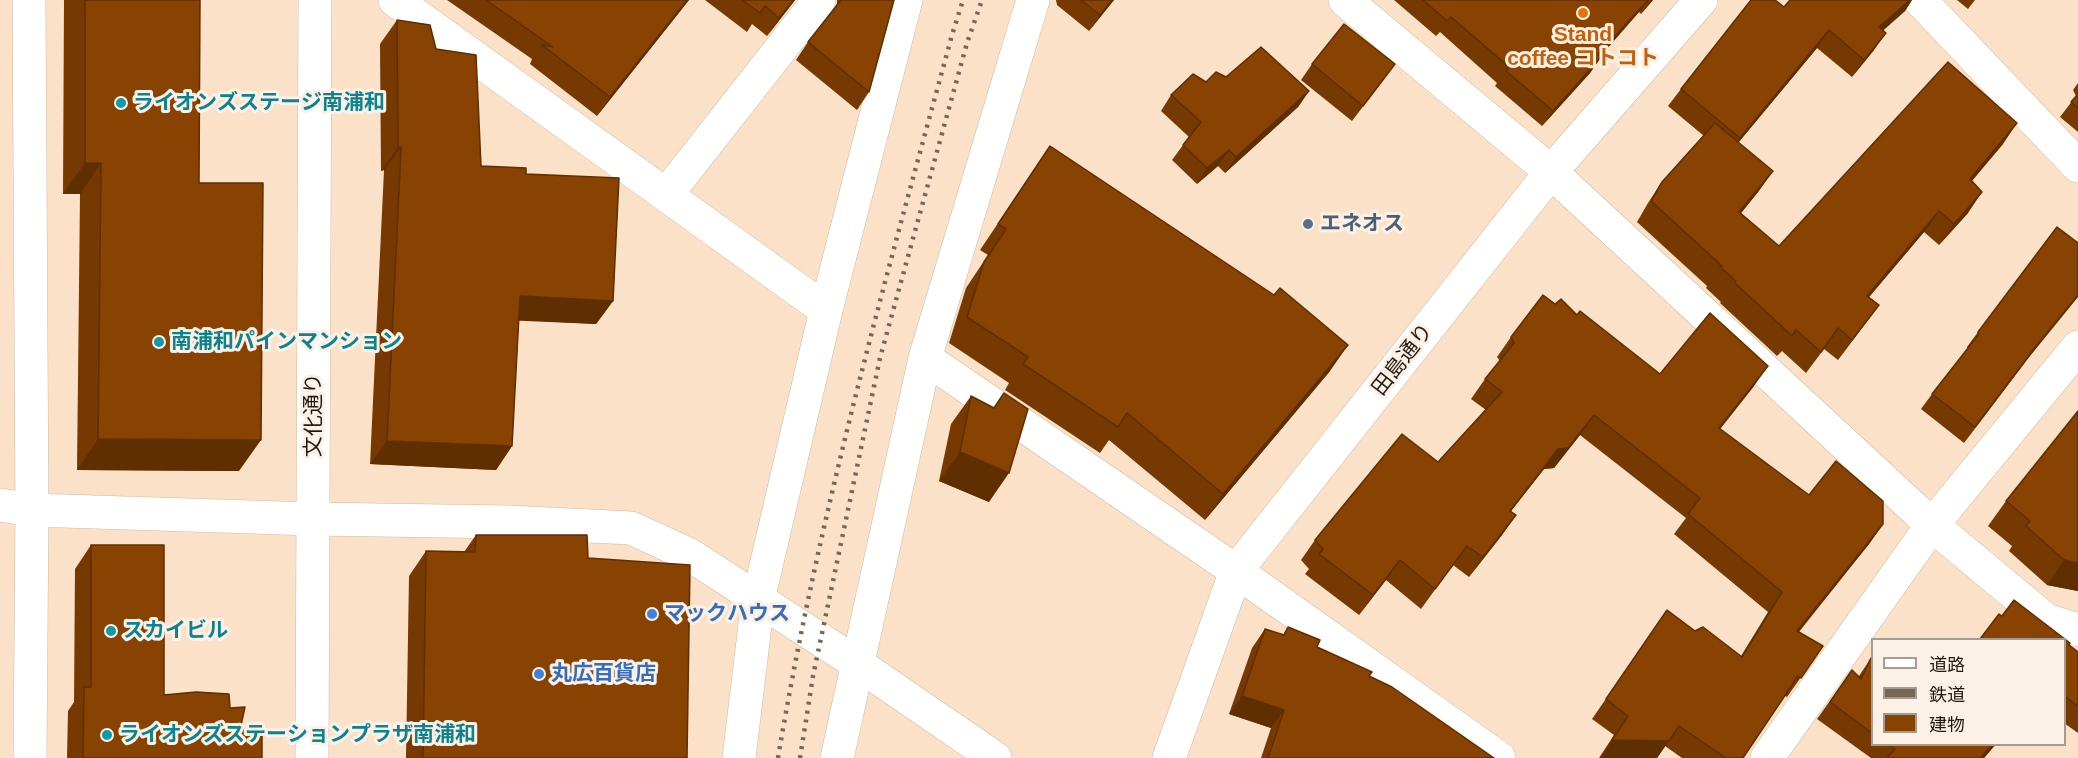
<!DOCTYPE html>
<meta charset="utf-8">
<style>
body{margin:0}
#map{position:relative;width:2078px;height:758px;overflow:hidden;background:#fae1c7;font-family:Helvetica,"Noto Sans JP",sans-serif}
canvas{display:block}
.legend{position:absolute;left:1871px;top:638px;width:195px;height:108px;box-sizing:border-box;background:#fbf1e7;border:2px solid #a49b91;margin:0;padding:8px 10px;list-style:none;font-size:18px;color:#221910}
.legend li{display:flex;align-items:center;gap:12px;height:30px}
.legend b{width:30px;border:2px solid #a49b91}
</style>
<div id="map">
<canvas width="2078" height="758"></canvas>
<ul class="legend">
<li><b style="height:8px;background:#fff"></b>道路</li>
<li><b style="height:8px;background:#766757"></b>鉄道</li>
<li><b style="height:16px;background:#884201"></b>建物</li>
</ul>
</div>
<script>
const ctx = document.querySelector('canvas').getContext('2d');
ctx.lineJoin = 'round';
function strokePath(path, color, width, dash) { ctx.strokeStyle = color; ctx.lineWidth = width; ctx.lineCap = dash ? 'butt' : 'round'; ctx.setLineDash(dash || []); ctx.stroke(path); }
function fill(path, color) { ctx.fillStyle = color; ctx.fill(path, 'evenodd'); }
function label(font, color, halo, rows, align = 'center') {
  ctx.font = font + ' Helvetica,"Noto Sans JP",sans-serif'; ctx.lineWidth = 6; ctx.setLineDash([]); ctx.textBaseline = 'middle'; ctx.strokeStyle = halo; ctx.fillStyle = color; for (const [text, x, y, turn = 0] of rows) {
    ctx.save(); ctx.translate(x, y); ctx.rotate((+turn || 0) * Math.PI / 180); ctx.textAlign = isNaN(turn) ? turn : align; if (halo) ctx.strokeText(text, 0, 0); ctx.fillText(text, 0, 0); ctx.restore();
  }
}
const street = new Path2D(`
 M29,0L32,510L30,758
 M395,0L826,310
 M1345,0L1551,172L1932,525L2046,620L2078,630
 M1920,0L2078,166
 M666,195L819,0
 M925,358L1236,571L1499,758
 M0,505L32,510L314,519
 M739,758L758,600L826,310L906,0
 M837,758L925,358L1033,0
 M1767,758L1932,525L2078,347`);
const secondary = new Path2D(`
 M314,519L508,522L631,528L690,555L858,664L995,758
 M312,758L315,0
 M1169,758L1236,571L1551,172L1701,0`);
strokePath(street, '#d2baa1', 34);
strokePath(secondary, '#d2baa1', 34);
strokePath(street, '#fff', 33);
strokePath(secondary, '#fff', 33);
strokePath(new Path2D(`
 M778,758C819,513 887,274 952,35L963,0
 M800,758L813,676L880,358L967,43L982,0`), '#766757', 4.5, [3, 6]);
fill(new Path2D(`
 M64,0H200L199,183L239,471L77,470L80,194H63Z
 M447,0H689L597,116L530,64L532,59Z
 M705,0H795L767,36L752,24L747,32Z
 M837,0H894L869,92L857,110L796,60L808,42L836,7L837,3Z
 M1056,0H1114L1089,31L1057,5Z
 M1394,0H1653L1641,14L1639,12L1600,57H1601L1590,73L1542,126L1495,86L1497,83L1440,32L1436,36Z
 M1790,0H1912L1905,11L1883,30L1874,50L1852,77L1817,48L1738,143L1773,171L1758,192L1741,213L1779,246L2003,144L1972,181L1968,213L1939,245L1924,232L1869,297L1879,305L1838,360L1824,349L1806,373L1782,351L1777,356L1720,303L1721,302L1706,288L1707,286L1637,222L1648,203L1662,182L1704,136L1668,106L1681,89L1784,7Z
 M1957,0H1975L1968,9Z
 M397,20L436,49L481,166L526,174L613,301L596,324L519,320L512,446L496,470L370,464L384,170L381,171L380,44Z
 M1312,64L1384,79L1352,121L1301,80Z
 M1226,77L1309,91L1298,107L1225,173L1218,166L1197,184L1172,160L1189,137L1161,111L1171,95L1206,82Z
 M2078,83V132L2060,117L2076,96L2073,90Z
 M1050,146L1330,371L1205,520L1109,440L1100,453L1005,390L1009,383L949,343L966,288L988,255L980,250Z
 M1555,304L1577,315L1660,374L1754,386L1720,429L1809,495L1883,524L1869,544L1799,632L1823,646L1787,697L1785,696L1743,758H1682L1665,746L1657,758H1599L1614,735L1592,719L1667,610L1695,631L1741,656L1768,612L1674,534L1686,518L1580,435L1554,468L1544,469L1511,511L1516,515L1502,535L1469,577L1453,565L1421,609L1386,580L1359,615L1305,574L1309,569L1301,560L1315,540L1438,462L1486,410L1471,399L1485,379L1500,361L1497,357L1511,337Z
 M1978,332L2026,361L1964,443L1921,409L1932,394L1968,349L1967,347Z
 M971,396L989,502L939,481L951,424Z
 M2078,411V591L2047,585L2009,551L2012,546L1988,526L2006,501Z
 M476,535L588,558L687,758H406L409,576L426,551L464,552Z
 M91,545L164,695L230,708L240,730L262,758H67L68,711L74,702L75,569Z
 M2014,600L2070,643L2069,645L2078,652V733L2064,723V639H1980L1999,614L2002,616Z
 M1288,627L1317,647L1369,676L1494,758H1261L1271,728L1229,714L1252,648L1265,629L1283,635Z
 M1871,658H1872V744H1996L1984,758H1871L1817,719L1852,670L1859,676Z`), '#753901');
fill(new Path2D(`
 M687,0H689L597,116L610,97Z
 M794,0H795L767,36L779,18Z
 M1112,0H1114L1089,31L1100,15Z
 M1648,0L1639,12L1587,71L1598,55Z
 M1651,0H1653L1641,14Z
 M1910,0H1912L1905,11L1867,45L1879,27Z
 M1829,30L1817,48L1728,155L1740,138Z
 M1886,33L1874,50L1852,77L1864,60Z
 M1601,57L1590,73L1542,126L1553,111Z
 M1309,91L1298,107L1225,173L1236,157Z
 M2017,123L2003,144L1956,199L1970,179Z
 M398,147H401L384,170L381,171Z
 M1229,150L1218,166L1197,184L1207,168Z
 M85,163H101L80,194H63Z
 M1773,171L1758,192L1725,233L1739,212Z
 M1982,192L1968,213L1939,245L1954,224Z
 M1939,211L1924,232L1853,316L1867,296Z
 M2078,295V297L2026,361L1964,443L2037,345Z
 M520,296L613,301L596,324L503,320Z
 M1879,305L1864,325L1838,360L1852,340Z
 M1348,345L1330,371L1205,520L1223,494Z
 M1768,366L1754,386L1705,448L1719,428Z
 M1594,415L1580,435L1554,468L1544,469L1496,530L1510,511L1558,449Z
 M98,439L261,440L239,471L77,470Z
 M387,441L512,446L496,470L370,464Z
 M960,452L1009,473L989,502L939,481Z
 M1516,515L1502,535L1469,577L1483,557Z
 M1883,524L1869,544L1783,650L1797,631Z
 M1400,560L1386,580L1359,615L1373,595Z
 M2064,560L2078,563V591L2047,585Z
 M1242,696L1284,710L1271,728L1229,714Z
 M1612,740L1669,741L1657,758H1600Z
 M1993,744H1996L1984,758H1980Z`), '#5f2e01');
const building = new Path2D(`
 M85,0H200L199,183H263L261,440L98,439L101,163H85Z
 M486,0H687L610,97L542,45L553,47Z
 M742,0H794L779,18L765,6L760,13Z
 M841,0H894L869,92L808,42Z
 M1081,0H1112L1100,15Z
 M1423,0H1648L1598,55L1601,57L1553,111L1506,71L1509,67L1451,17L1447,21Z
 M1751,0H1775L1784,7L1790,0H1910L1879,27L1886,33L1864,60L1829,30L1740,138L1681,89Z
 M397,20L430,25L436,49L476,55L481,166L526,168V174L619,178L613,301L520,296L512,446L387,441L401,147H398Z
 M1344,24L1395,64L1363,106L1312,64Z
 M1261,47L1309,91L1236,157L1229,150L1207,168L1183,145L1201,122L1171,95L1193,74L1206,82L1216,72L1226,77Z
 M1948,62L2017,123L1970,179L1982,192L1954,224L1939,211L1867,296L1879,305L1852,340L1838,328L1821,352L1796,330L1792,336L1735,283L1736,281L1720,267L1722,266L1651,201L1662,182L1715,123L1773,171L1739,212L1779,246Z
 M2078,94V108L2071,102Z
 M1050,146L1274,295L1280,288L1348,345L1223,494L1127,413L1118,427L1023,364L1028,357L967,317L984,262L1006,229L998,224Z
 M2057,227L2078,243V295L2037,345L1975,427L1932,394L1979,334L1978,332Z
 M1543,295L1555,304L1561,299L1577,315L1580,311L1660,374L1710,313L1768,366L1719,428L1809,495L1836,461L1883,501V524L1797,631L1823,646L1801,678L1798,676L1743,758H1726L1679,726L1669,741L1612,740L1628,716L1606,699L1667,610L1695,631L1703,627L1742,657L1782,592L1688,514L1700,498L1594,415L1568,448L1558,449L1510,511L1516,515L1483,557L1467,546L1435,589L1400,560L1373,595L1319,554L1323,549L1315,540L1402,434L1438,462L1502,392L1485,379L1514,343L1511,337Z
 M1004,393L1028,409L1009,473L960,452L971,396L994,408Z
 M2078,411V563L2064,560L2026,526L2030,521L2006,501Z
 M476,535H587L588,558L690,565L687,758H423L426,551L475,552Z
 M91,545H164V695L196,692L229,694L230,708L245,707L240,730L262,729V758H83L84,687H91Z
 M2014,600L2070,643L2069,645L2078,652V706L2064,696V639H1980L1999,614L2002,616Z
 M1288,627L1320,640L1317,647L1372,672L1369,676L1392,687L1494,758H1268L1284,710L1242,696L1265,629L1284,635Z
 M1871,658H1872V733L1830,702L1852,670L1861,679Z
 M1888,744H1993L1980,758H1887L1895,749Z`);
fill(building, '#884201');
strokePath(building, '#5f2e01', 1.5);
for (const [x, y, r, color] of [
 [1583,13,6,"#e8710a"],
 [121,103,6,"#0f9aa8"],
 [1308,224,6,"#5c6f8a"],
 [159,342,6,"#0f9aa8"],
 [652,614,6,"#3f7fe0"],
 [111,631,6,"#0f9aa8"],
 [539,674,6,"#3f7fe0"],
 [107,735,6,"#0f9aa8"]
]) { const dot = new Path2D(); dot.arc(x, y, r, 0, 2 * Math.PI); ctx.fillStyle = color; ctx.fill(dot); strokePath(dot, '#fbf1e7', 2); }
label('bold 21px', '#c56008', '#fbf1e7', [
 ["Stand",1583,35],
 ["coffee コトコト",1583,59]
]);
label('bold 21px', '#0d838f', '#fbf1e7', [
 ["ライオンズステージ南浦和",133,103],
 ["南浦和パインマンション",171,342],
 ["スカイビル",123,631],
 ["ライオンズステーションプラザ南浦和",119,735]
], 'left');
label('bold 21px', '#4e5e75', '#fbf1e7', [
 ["エネオス",1320,224]
], 'left');
label('21px', '#221910', '#fbf1e7', [
 ["田島通り",1403,360,-52],
 ["文化通り",314,415,-90]
]);
label('bold 21px', '#366cbe', '#fbf1e7', [
 ["マックハウス",664,614],
 ["丸広百貨店",551,674]
], 'left');
</script>
